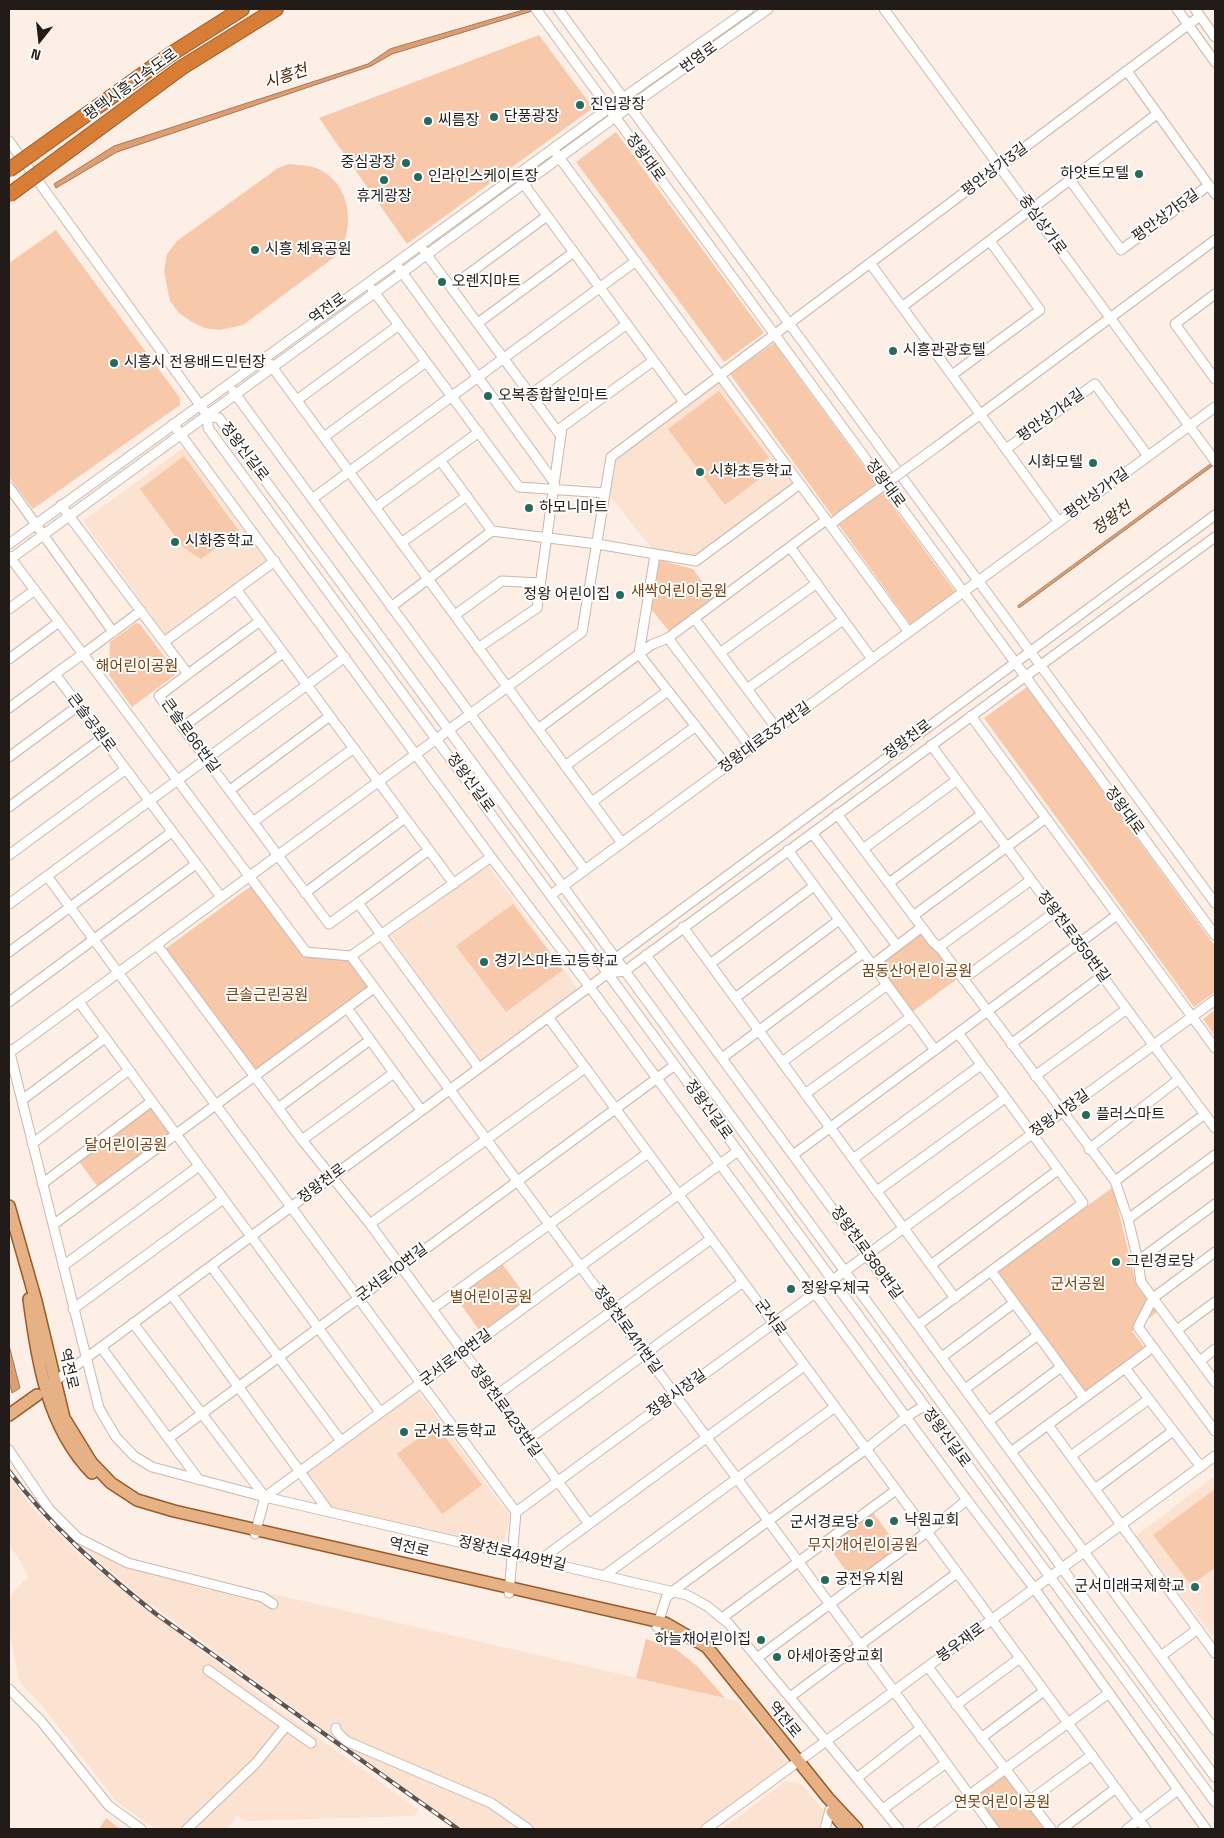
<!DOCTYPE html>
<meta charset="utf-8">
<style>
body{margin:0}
#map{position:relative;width:1224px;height:1838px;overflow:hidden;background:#feefe6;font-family:"Space Grotesk",sans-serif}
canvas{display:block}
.frame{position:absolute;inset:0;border:10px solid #221b17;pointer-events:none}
.north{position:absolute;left:15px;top:15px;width:50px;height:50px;-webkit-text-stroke:4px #fff;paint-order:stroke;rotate:196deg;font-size:14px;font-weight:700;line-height:20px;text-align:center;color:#221b17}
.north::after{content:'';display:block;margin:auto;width:18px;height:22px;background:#221b17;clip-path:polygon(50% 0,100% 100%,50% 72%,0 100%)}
</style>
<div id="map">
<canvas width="1224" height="1838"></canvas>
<div class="frame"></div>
<div class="north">N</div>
</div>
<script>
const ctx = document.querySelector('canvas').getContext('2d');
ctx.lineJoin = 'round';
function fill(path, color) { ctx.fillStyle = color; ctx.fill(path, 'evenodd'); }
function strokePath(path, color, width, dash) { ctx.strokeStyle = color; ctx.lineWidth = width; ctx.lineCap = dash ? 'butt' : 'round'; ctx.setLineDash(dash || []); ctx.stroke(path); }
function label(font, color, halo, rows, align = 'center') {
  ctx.font = font + ' "Space Grotesk","Noto Sans KR",sans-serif'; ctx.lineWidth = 4; ctx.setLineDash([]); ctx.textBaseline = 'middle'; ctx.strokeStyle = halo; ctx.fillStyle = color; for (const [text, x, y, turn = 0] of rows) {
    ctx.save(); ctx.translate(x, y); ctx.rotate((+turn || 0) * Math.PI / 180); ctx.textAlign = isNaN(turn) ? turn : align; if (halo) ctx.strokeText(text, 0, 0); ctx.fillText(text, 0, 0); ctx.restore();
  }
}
fill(new Path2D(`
 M719,383L794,484L697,556L654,551L610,496L616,460Z
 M183,448L267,562L166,635L83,521Z
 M488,865L578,989L480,1060L390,936Z
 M417,1390L510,1516L503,1548L332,1509L305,1473Z
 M9,1476L29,1504L83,1559L259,1695L419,1810L414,1816L246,1821L237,1816L227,1829H155L117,1802L40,1703L20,1683L9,1632V1596L28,1577L18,1557L9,1546Z
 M1215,1476V1639L1136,1536Z
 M89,1540L130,1561L737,1701L787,1762L698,1829H461L142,1598L81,1545Z
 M786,1781L802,1784L824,1811L819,1829H722Z`), '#fbe2d1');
fill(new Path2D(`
 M539,35L593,108L407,244L319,118Z
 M616,132L764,333L724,362L576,162Z
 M289,164C299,165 307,165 316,168C351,181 357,229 336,256L243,325L219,330L205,328L192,322L179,313L170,301L164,272L167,254L177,241L278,168Z
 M56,230L180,398V405L33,509L9,477V263Z
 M774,343L956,593L911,625L730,374Z
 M719,391L769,458L763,462L770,471L725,505L668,429Z
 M184,456L239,531L201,559L184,548L140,489Z
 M659,560L693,569L714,598L669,631L651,609Z
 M136,623L140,624L175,671V675L132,707L109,675L110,642Z
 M1027,687L1215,946V992L1194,1007L984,718Z
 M251,886L303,956L352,961L370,987L256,1073L165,949Z
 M513,904L563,970L506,1012L456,946Z
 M923,933L957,979L912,1012L878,966Z
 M1215,1010V1036L1203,1019Z
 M150,1107L153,1108L171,1130L170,1134L98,1187L78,1160Z
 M1113,1187L1136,1284L1157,1312L1132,1331L1149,1354L1086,1392L997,1273Z
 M501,1262L528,1299L481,1333L455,1296Z
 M436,1425L482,1485L442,1514L397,1454Z
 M1215,1489V1568L1191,1585L1153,1535Z
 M872,1511L899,1548L853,1581L827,1544Z
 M646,1639L676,1649L697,1666L725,1698L636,1678Z
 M1001,1777H1007L1045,1829H999L977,1801V1794Z
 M106,1818L120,1829H99Z`), '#f7c8a9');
const water = new Path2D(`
 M527,9H539L392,54L371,66L117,152L56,188L54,184L114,146L368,64L390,49Z
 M1215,461V464L1019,608L1018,606Z
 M9,1345L20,1388L12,1393L9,1381Z`);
fill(water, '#dd9e73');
strokePath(water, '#a57757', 1);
const minor = new Path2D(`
 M536,9L1215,935
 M558,9L1215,903
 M884,9L1215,461
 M1177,9L1215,62
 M1195,9L1215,37
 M1127,71L1215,194
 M9,141L208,416V428C546,884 877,1346 1215,1802
 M556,153L909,632
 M520,179L684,402
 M1070,180L1121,250L1209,185
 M424,251L561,436
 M870,263L1059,522
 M399,268L554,482
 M451,287L547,216
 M372,289L519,487L605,493
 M1215,294L1175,324L1215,379
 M902,307L1157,114
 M478,323L574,252
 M270,364L622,843
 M952,375L1040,310L990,241
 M233,391L585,870
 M530,395L627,324
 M297,400L399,325
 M208,416L219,418C554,869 881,1326 1215,1777
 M173,424L491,857L589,986L967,1500L1034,1588L1206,1829
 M324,437L426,362
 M939,445L1215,240
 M1006,449L1095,384L1148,456
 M440,460L492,531L597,544L696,561L800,484
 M9,487L113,632
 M312,499L636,261
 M61,505L188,674L159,696L329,924L358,903L479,1068
 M376,507L479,432
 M830,525L844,514
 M401,543L467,496
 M9,544L609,108L749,9
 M790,547L872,659
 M655,555L639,654L727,766
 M9,556L83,654L55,674L221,897
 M9,560L615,117L768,9
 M236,589L454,884
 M391,607L492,531
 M9,609L35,590
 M141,611L83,654L306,952L351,956
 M455,615L502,581L540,583
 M694,618L777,729
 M668,638L751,748
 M164,642L275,561
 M478,648L537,608L562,427L653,361
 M720,653L817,583
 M9,659L59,622
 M188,674L260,621
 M747,689L843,620
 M9,708L55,674
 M971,716L1215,1048
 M183,727L283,653
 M538,729L651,645L668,638L826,520
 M931,745L1215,1128
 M9,757L78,706
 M565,766L668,691
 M230,790L330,716
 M592,802L696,726
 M9,807L102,738
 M837,814L933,942L941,949L1115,1181L1128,1219L1138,1261L1141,1282L1215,1382
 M253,822L354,748
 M812,833L897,946
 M863,849L957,780
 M788,850L935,1050
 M9,855L126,769
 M47,876L516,1512
 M889,883L982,814
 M305,893L405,818
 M551,895L1215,407
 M358,903L429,850
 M9,904L345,657
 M913,916L1046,818
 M683,927L955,1298
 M157,945L302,1140L370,1224L589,1524
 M939,947L1031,880
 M9,952L172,832
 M646,955L1215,1730
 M351,956L894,1691L994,1829
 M351,956L491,857
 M710,964L814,886
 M872,965L922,927
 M608,973L625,971L1215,537
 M963,979L1055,912
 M735,998L839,920
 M9,1002L196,864
 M79,1002L380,1412
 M347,1008L374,988
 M548,1017L1146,1829
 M958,1033L1117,915
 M1011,1044L1102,976
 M9,1049L99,1408L116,1437L134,1456L152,1467L265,1497L687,1595L707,1606L729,1624L899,1829
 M9,1053L582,632L611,457L1200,16
 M722,1058L863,953
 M782,1062L887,985
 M1035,1076L1127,1009
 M805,1094L911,1017
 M22,1100L105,1038
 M278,1108L370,1040
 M302,1140L394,1073
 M32,1144L129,1070
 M1089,1149L1179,1079
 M793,1155L958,1033L1083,1203L991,1271L1084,1398
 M853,1159L981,1065
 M1115,1181L1205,1114
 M42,1184L152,1101
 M877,1191L1005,1098
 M1128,1219L1215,1155
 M370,1224L585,1068
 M53,1225L347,1008L421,1110
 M1215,1252L1153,1298L1138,1327L1215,1431
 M1138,1261L1215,1204
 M931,1265L1058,1170
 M63,1266L199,1166
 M211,1266L341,1441
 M172,1295L329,1512
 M73,1309L223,1199
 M432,1309L648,1153
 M133,1323L265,1497
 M918,1325L991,1271
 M1177,1330L1215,1302
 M101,1347L199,1480
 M942,1357L1014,1303
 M1200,1361L1215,1349
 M1125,1368L1153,1347
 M51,1384L608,973L616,958L1215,515
 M965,1389L1038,1335
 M494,1397L711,1239
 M989,1421L1061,1367
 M1048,1425L1215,1653
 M169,1438L675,1065
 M526,1441L743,1282
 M9,1450L49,1509L78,1538L128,1563L262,1597L273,1604
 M1011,1452L1125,1368L1201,1467
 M1071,1456L1149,1399
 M1095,1489L1173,1431
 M255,1534L265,1497L738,1151
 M540,1560L804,1366
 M605,1575L835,1407
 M509,1593L516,1512L1215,1000
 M722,1618L896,1490
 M657,1627L666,1598L673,1591L866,1449L906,1417L924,1406
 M1161,1656L1198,1629
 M757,1658L927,1532L967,1500
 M928,1667L1051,1829
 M208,1670L311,1743
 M9,1689L41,1721L109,1806L141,1829
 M790,1697L957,1573
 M956,1705L1020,1658
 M336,1728V1731L346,1741L491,1803L528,1829
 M981,1738L1044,1691
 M857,1778L921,1728
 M1029,1801L1092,1755
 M883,1809L946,1763
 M187,1829L256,1763L286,1726
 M706,1829L1215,1456
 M825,1829L830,1810
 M923,1829L1109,1693
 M1062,1829L1116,1788
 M1127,1829L1178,1790`);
const major = new Path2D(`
 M9,1206L36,1301L64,1418L91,1462L111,1483L137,1500L174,1511L665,1623L707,1647L828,1798L857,1829
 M29,1299C37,1360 47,1427 92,1473
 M9,1415L37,1395
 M832,1812L846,1829`);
const highway = new Path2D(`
 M171,54L242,9
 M181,68L276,9`);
strokePath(minor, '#c9b8ac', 11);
strokePath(major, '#985b2a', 14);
strokePath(highway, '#985b2a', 16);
strokePath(minor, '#fff', 9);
strokePath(major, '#e7b186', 11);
strokePath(highway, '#d77d35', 14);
const rail = new Path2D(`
 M9,1471C50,1526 102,1571 156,1614L458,1829`);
strokePath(rail, '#5d544f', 4.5);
strokePath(rail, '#fff', 2.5, [8]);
const minorBridge = new Path2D(`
 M844,514L939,445`);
const highwayBridge = new Path2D(`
 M9,170L171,54
 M9,195L181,68`);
strokePath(minorBridge, '#c9b8ac', 11, []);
strokePath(highwayBridge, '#985b2a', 16, []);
strokePath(minorBridge, '#fff', 9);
strokePath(highwayBridge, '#d77d35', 14);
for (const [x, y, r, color] of [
 [580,105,5,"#256a5e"],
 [494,117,5,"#256a5e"],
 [428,121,5,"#256a5e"],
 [406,163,5,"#256a5e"],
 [1139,174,5,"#256a5e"],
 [418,177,5,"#256a5e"],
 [384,180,5,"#256a5e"],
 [255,250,5,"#256a5e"],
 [442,282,5,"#256a5e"],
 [893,351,5,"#256a5e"],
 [114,363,5,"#256a5e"],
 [488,396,5,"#256a5e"],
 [1093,463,5,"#256a5e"],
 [700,472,5,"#256a5e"],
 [529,508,5,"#256a5e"],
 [175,542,5,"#256a5e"],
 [620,595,5,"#256a5e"],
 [484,962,5,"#256a5e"],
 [1086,1115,5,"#256a5e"],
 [1116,1262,5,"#256a5e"],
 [791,1289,5,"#256a5e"],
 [404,1432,5,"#256a5e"],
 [894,1521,5,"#256a5e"],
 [869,1523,5,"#256a5e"],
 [825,1580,5,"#256a5e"],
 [1195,1587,5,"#256a5e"],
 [761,1640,5,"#256a5e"],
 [777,1657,5,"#256a5e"]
]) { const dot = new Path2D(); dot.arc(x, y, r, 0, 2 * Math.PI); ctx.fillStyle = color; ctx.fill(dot); strokePath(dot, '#fff', 2); }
label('15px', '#221b17', '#fff', [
 ["번영로",699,58,-36],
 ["평택시흥고속도로",131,85,-36],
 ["정왕대로",645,158,54],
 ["평안상가3길",995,170,-37],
 ["평안상가5길",1166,216,-36],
 ["중심상가로",1042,225,54],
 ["역전로",328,309,-36],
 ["평안상가4길",1051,416,-36],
 ["정왕신길로",244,452,53],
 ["정왕대로",885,484,54],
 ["평안상가1길",1097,494,-36],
 ["큰솔공원로",91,723,53],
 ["큰솔로66번길",190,736,54],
 ["정왕대로337번길",765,738,-36],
 ["정왕천로",908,740,-37],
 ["정왕신길로",470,783,54],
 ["정왕대로",1124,811,54],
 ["정왕천로359번길",1073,937,53],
 ["정왕신길로",708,1110,54],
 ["정왕시장길",1060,1114,-36],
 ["정왕천로",322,1184,-37],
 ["정왕천로389번길",866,1253,54],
 ["군서로10번길",392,1273,-37],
 ["군서로",770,1318,54],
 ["정왕천로411번길",627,1330,54],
 ["군서로18번길",456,1358,-36],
 ["역전로",68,1369,77],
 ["정왕시장길",677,1394,-36],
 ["정왕천로423번길",505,1411,54],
 ["정왕신길로",946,1438,54],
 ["역전로",409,1548,13],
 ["정왕천로449번길",512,1554,13],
 ["봉우재로",961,1643,-36],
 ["역전로",784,1720,51]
]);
label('15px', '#221b17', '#fff', [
 ["진입광장",590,105],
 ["단풍광장",504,117],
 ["씨름장",438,121],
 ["중심광장",396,163,"right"],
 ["하얏트모텔",1129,174,"right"],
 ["인라인스케이트장",428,177],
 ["휴게광장",384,197,"center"],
 ["시흥 체육공원",265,250],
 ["오렌지마트",452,282],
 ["시흥관광호텔",903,351],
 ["시흥시 전용배드민턴장",124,363],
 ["오복종합할인마트",498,396],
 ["시화모텔",1083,463,"right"],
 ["시화초등학교",710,472],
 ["하모니마트",539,508],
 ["시화중학교",185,542],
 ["정왕 어린이집",610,595,"right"],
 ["경기스마트고등학교",494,962],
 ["플러스마트",1096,1115],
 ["그린경로당",1126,1262],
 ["정왕우체국",801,1289],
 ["군서초등학교",414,1432],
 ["낙원교회",904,1521],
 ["군서경로당",859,1523,"right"],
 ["궁전유치원",835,1580],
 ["군서미래국제학교",1185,1587,"right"],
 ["하늘채어린이집",751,1640,"right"],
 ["아세아중앙교회",787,1657]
], 'left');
label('15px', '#79400c', '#fff', [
 ["새싹어린이공원",679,592],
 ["해어린이공원",137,667],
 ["꿈동산어린이공원",917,972],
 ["큰솔근린공원",267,996],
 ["달어린이공원",126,1146],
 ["군서공원",1078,1285],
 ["별어린이공원",491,1298],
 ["무지개어린이공원",863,1546],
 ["연못어린이공원",1002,1803]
]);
label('italic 16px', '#4b2301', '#fff', [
 ["시흥천",286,77,-18],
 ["정왕천",1112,519,-36]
]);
</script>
